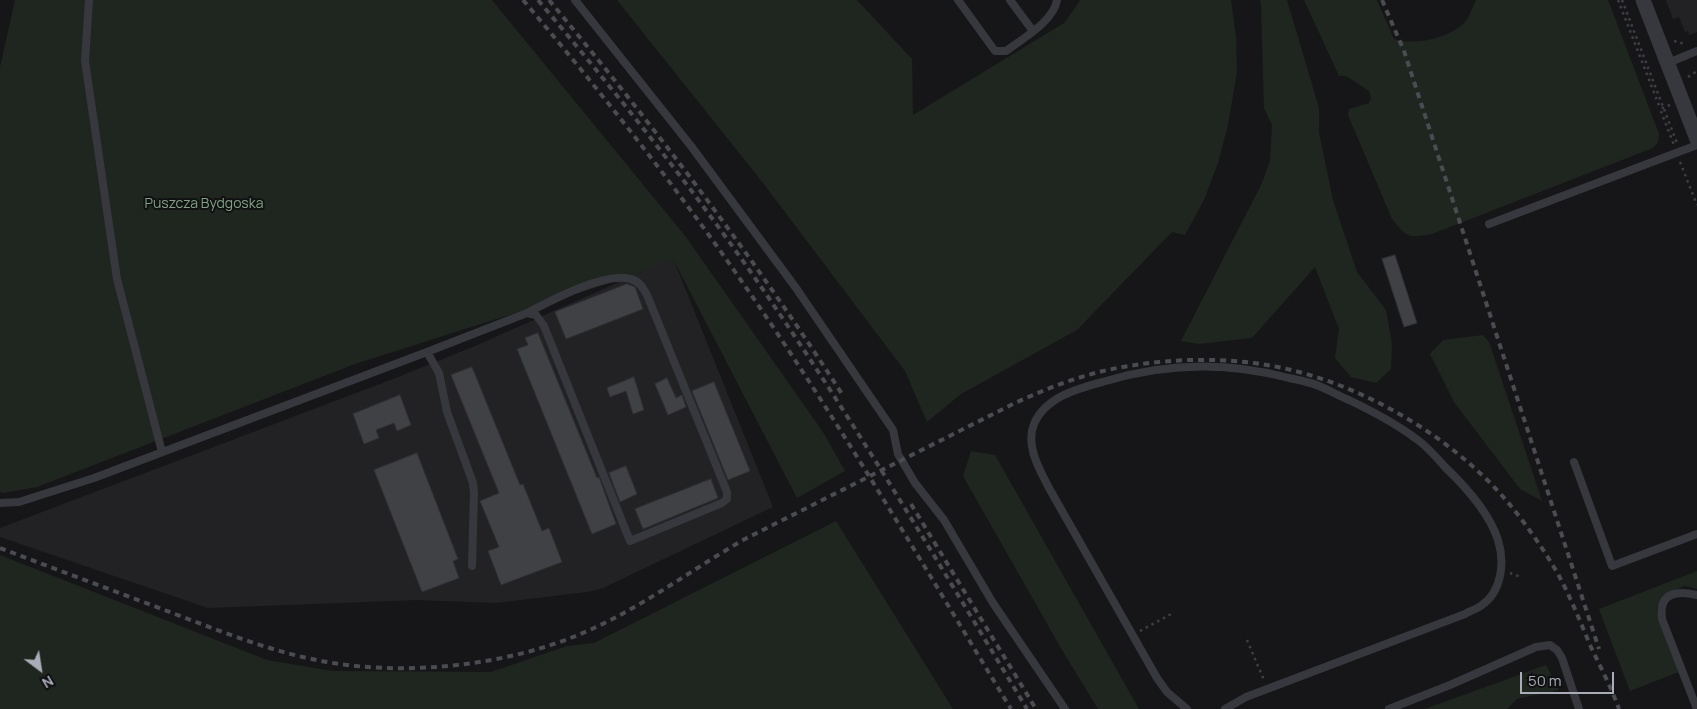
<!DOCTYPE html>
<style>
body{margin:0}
#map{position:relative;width:1697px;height:709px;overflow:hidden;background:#161618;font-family:Manrope,sans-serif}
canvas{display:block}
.north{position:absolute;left:15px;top:644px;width:50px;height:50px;-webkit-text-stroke:4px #111113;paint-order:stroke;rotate:149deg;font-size:14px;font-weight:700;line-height:20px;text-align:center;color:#a8adb8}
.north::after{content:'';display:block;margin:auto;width:18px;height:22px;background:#a8adb8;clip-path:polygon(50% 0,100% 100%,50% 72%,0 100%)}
.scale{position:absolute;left:1520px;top:672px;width:94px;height:22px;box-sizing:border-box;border:2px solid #a8adb8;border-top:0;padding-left:6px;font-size:15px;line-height:18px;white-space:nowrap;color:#a8adb8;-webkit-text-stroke:4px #111113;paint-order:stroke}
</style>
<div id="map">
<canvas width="1697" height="709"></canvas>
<div class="north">N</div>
<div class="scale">50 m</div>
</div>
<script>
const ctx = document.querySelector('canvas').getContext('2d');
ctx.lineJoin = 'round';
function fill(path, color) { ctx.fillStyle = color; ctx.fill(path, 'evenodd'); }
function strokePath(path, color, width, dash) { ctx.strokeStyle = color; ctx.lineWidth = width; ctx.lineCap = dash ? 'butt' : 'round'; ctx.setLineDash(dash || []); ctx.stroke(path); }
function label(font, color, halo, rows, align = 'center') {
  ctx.font = font + ' Manrope,sans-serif'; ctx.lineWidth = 4; ctx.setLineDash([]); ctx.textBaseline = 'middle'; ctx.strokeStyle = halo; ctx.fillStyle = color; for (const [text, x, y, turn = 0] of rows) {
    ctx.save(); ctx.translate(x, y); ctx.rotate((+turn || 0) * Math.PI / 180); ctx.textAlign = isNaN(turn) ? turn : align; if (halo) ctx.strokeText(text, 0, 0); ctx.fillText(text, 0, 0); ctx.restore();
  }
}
fill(new Path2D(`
 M1666,0H1697V32L1689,35L1688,31L1685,32L1679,17L1673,19Z
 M673,258L773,507L603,588L587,592L496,603L418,600L208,608L0,537V528L393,379L475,346Z`), '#222225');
fill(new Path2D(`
 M15,0H492L686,237L823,432L845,471L797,498L673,259L632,276L355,364L37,487L3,493L0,492V67Z
 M617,0H857L912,59L913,115L1064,23L1080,1L1079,0H1231L1236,37L1237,72L1228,125L1218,163L1204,200L1185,235L1172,232L1077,330L961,394L927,422L905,371L763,183Z
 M1260,0H1287L1319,108V132L1333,200L1357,272L1386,310L1392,344L1391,369L1376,383L1351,377L1335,358L1339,329L1315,267L1252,338L1199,344L1181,341L1262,183L1270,161L1272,125L1264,108L1261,7Z
 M1304,0H1377L1394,39C1415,46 1450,38 1465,22C1470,16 1473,6 1476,0H1608L1659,134L1658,142L1653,148L1432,234C1409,238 1407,238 1392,219L1348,115L1349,109L1369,103L1371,99L1369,91L1346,76H1339Z
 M1483,335L1489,342L1542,501L1520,489L1454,402L1430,354L1443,340Z
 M971,451L995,455L1139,709H1098L1062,650L963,476Z
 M836,521L953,709H0V555L267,660L333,671L491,672L567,646L594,643Z
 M1697,571V589L1685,586L1663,595L1657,609L1660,624L1679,672L1630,691L1599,609Z
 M1546,665L1559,690L1517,699L1507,709H1425Z`), '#1e261f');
const building = new Path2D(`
 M1395,255L1417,323L1404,327L1382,259Z
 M627,284L635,287L643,309L566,339L555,312Z
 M538,333L597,478L599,477L616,524L592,534L517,349L528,345L525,338Z
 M472,367L520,485L523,484L542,531L549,528L562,562L501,585L488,551L499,547L480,501L499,493L451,375Z
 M634,377L644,410L633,414L626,391L610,397L607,388Z
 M667,378L676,398L682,395L686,407L668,415L655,384Z
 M714,382L750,471L728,480L692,391Z
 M400,395L411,425L397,431L394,423L376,430L379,438L364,444L353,414Z
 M417,453L458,559L453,561L459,578L422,592L374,470Z
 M626,466L637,494L620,502L609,473Z
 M711,479L718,498L643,529L635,509Z`);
fill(building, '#404145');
strokePath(building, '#303034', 1);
strokePath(new Path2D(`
 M1618,0L1660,108
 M1622,0L1677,143
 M1674,41L1685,44
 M1688,77L1697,71
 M1670,105L1660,109L1674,145
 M1680,162L1697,205
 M1510,573L1521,577
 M1140,631L1173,613
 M1247,640L1264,680`), '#3d3f44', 2.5, [2.5, 4]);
strokePath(new Path2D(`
 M89,0L85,61L117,279L162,452
 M575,0L691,146L796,288L893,430L898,454L915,483L944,520L993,603L1065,709
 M958,0L995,51H1006C1022,39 1054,21 1057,0
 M1010,0L1033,31
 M1668,63L1697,51
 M1489,224L1697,145
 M427,352L439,373L447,412L473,483L474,493L472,566
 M1574,462L1612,566L1697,534
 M0,503L19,502L94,478L427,352L527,313L536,315L544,326L630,541L722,503L727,499V492L647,295C643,288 639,281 631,279C606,271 550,301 527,313
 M1697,595C1685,592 1665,590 1662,607C1661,610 1662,616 1662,619L1697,709
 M1187,709L1167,692L1157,678L1049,488C1040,470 1025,446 1034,424C1046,396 1080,388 1106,381C1166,363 1229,362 1289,378C1299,380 1310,382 1319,386C1329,390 1339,396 1349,400C1372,411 1395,423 1415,438C1426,445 1436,457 1445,467C1466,487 1489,512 1498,540C1505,562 1502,591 1482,605C1477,609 1470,611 1465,614L1246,697L1225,709
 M1389,709L1450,685L1536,647L1550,645L1557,650L1562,658L1579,709`), '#37383d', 8);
strokePath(new Path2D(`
 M1643,0L1697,139`), '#37383d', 15);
strokePath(new Path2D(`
 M523,0C596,86 666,174 731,266C832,409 920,560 1011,709
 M538,0C624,102 707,206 781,316C868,444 947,577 1027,709
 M549,0C654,126 753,256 842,394
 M1382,0L1404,51L1599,649
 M911,504L1036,709
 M0,548C58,570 117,592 175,614C225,633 275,653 327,662C406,676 503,666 578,635C637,611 688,572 743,540L1015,403C1052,386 1089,372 1129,366C1170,359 1213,358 1254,363C1348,375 1451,433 1511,506C1528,527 1544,550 1558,574C1570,596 1580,621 1590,645C1600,666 1611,687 1619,709`), '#4a4c52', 4, [6, 5]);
label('14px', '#7fa381', '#111113', [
 ["Puszcza Bydgoska",204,204]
]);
</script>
